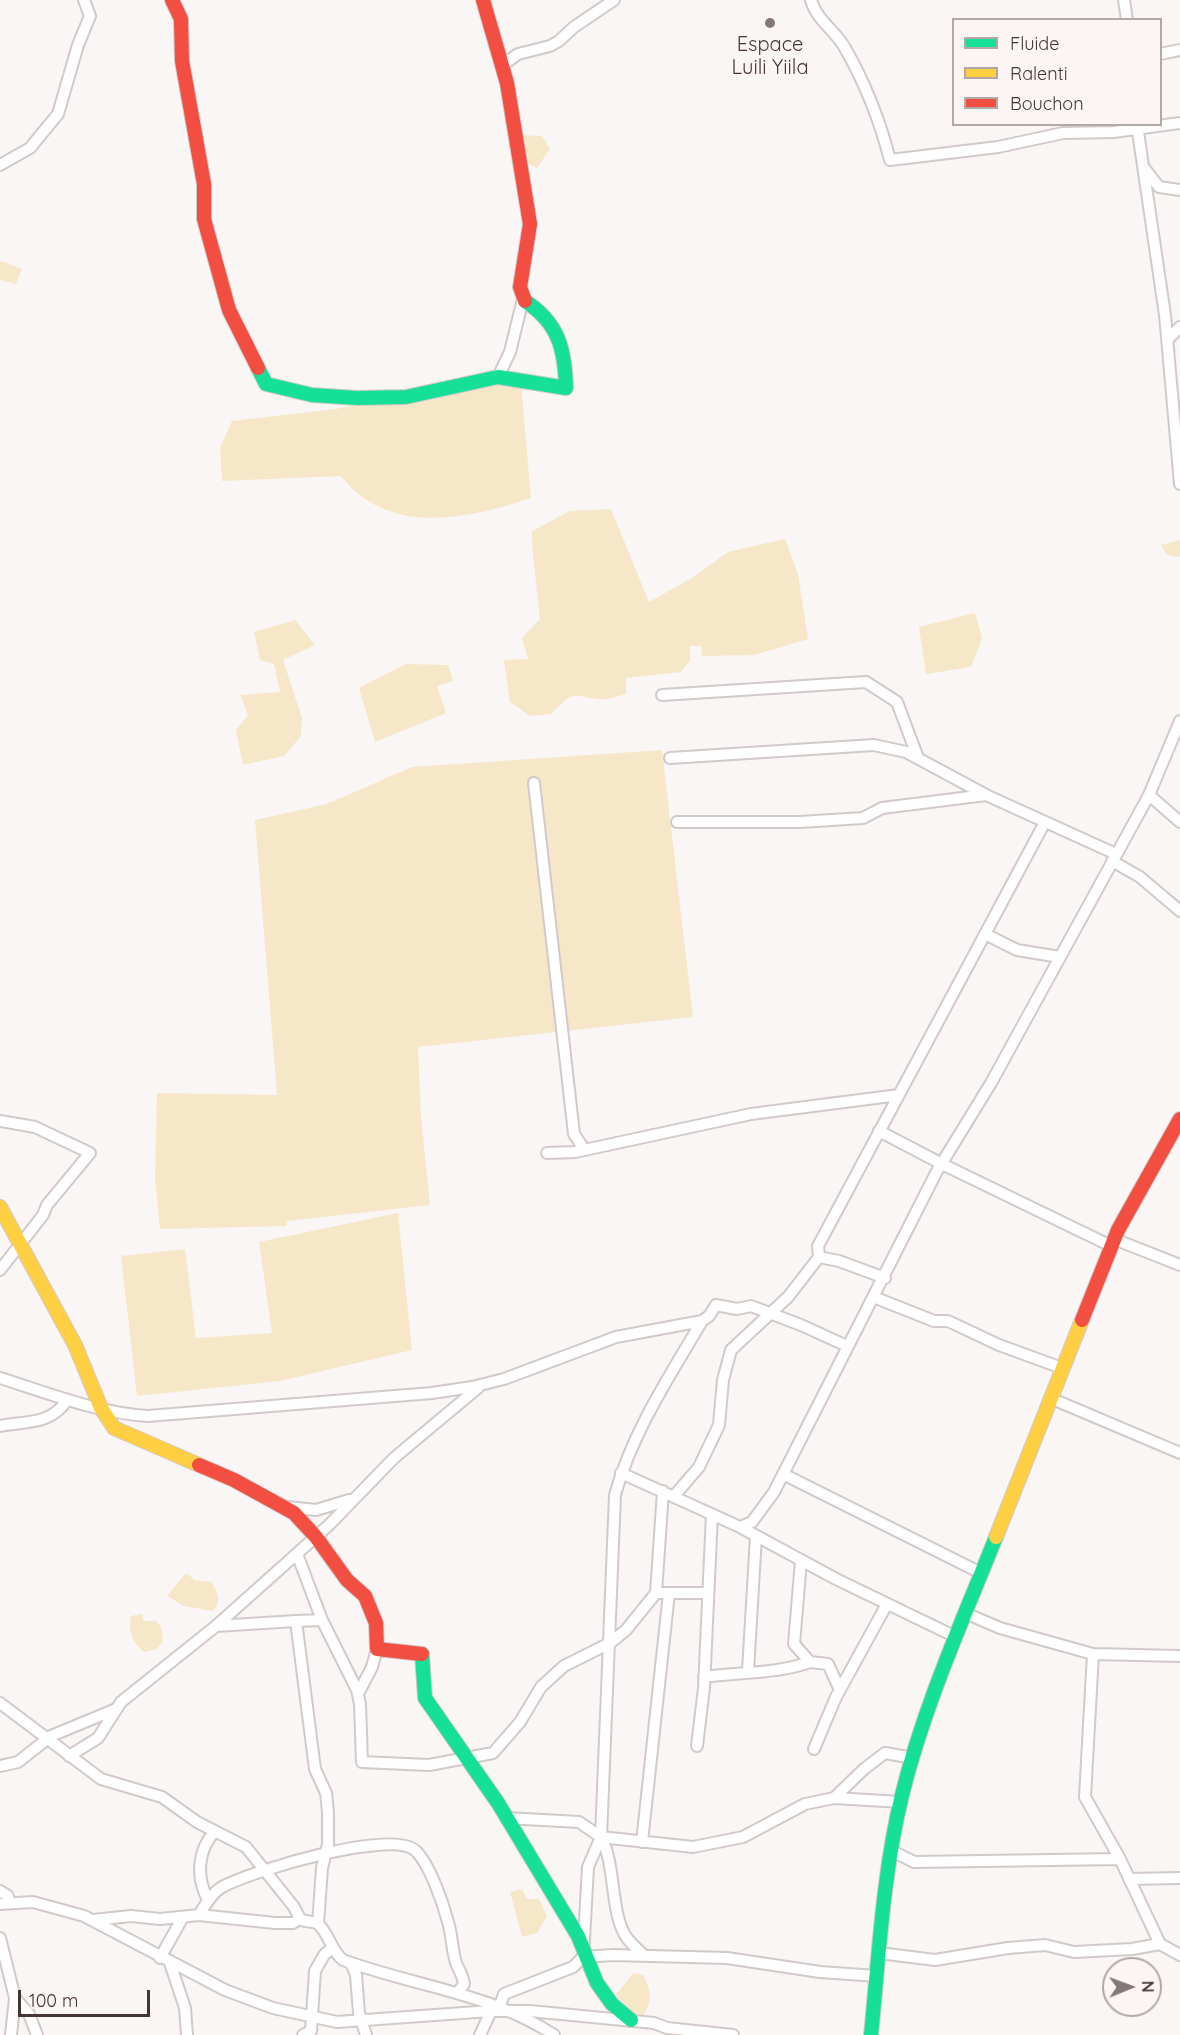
<!DOCTYPE html>
<style>
body{margin:0}
#map{position:relative;width:1180px;height:2035px;overflow:hidden;background:#faf6f6;font-family:Quicksand,sans-serif}
canvas{display:block}
.legend{position:absolute;left:952px;top:18px;width:210px;height:108px;box-sizing:border-box;background:#fcf5f4;border:2px solid #b2a9a7;margin:0;padding:8px 10px;list-style:none;font-size:18px;color:#433634}
.legend li{display:flex;align-items:center;gap:12px;height:30px}
.legend b{width:30px;border:2px solid #b2a9a7}
.north{position:absolute;left:1102px;top:1957px;width:60px;height:60px;box-sizing:border-box;background:#fcf5f4;border:2px solid #b2a9a7;border-radius:50%;rotate:89deg;font-size:16px;font-weight:700;line-height:24px;text-align:center;color:#433634}
.north::after{content:'';display:block;margin:auto;width:21px;height:27px;background:#837978;clip-path:polygon(50% 0,100% 100%,50% 72%,0 100%)}
.scale{position:absolute;left:18px;top:1990px;width:132px;height:27px;box-sizing:border-box;border:3px solid #433634;border-top:0;padding-left:8px;font-size:18px;line-height:21px;white-space:nowrap;color:#433634;-webkit-text-stroke:4px #fcf5f4;paint-order:stroke}
</style>
<div id="map">
<canvas width="1180" height="2035"></canvas>
<ul class="legend">
<li><b style="height:8px;background:#16e098"></b>Fluide</li>
<li><b style="height:8px;background:#ffcf43"></b>Ralenti</li>
<li><b style="height:8px;background:#f24e42"></b>Bouchon</li>
</ul>
<div class="north">N</div>
<div class="scale">100 m</div>
</div>
<script>
const ctx = document.querySelector('canvas').getContext('2d');
ctx.lineJoin = 'round';
function fill(path, color) { ctx.fillStyle = color; ctx.fill(path, 'evenodd'); }
function strokePath(path, color, width, dash) { ctx.strokeStyle = color; ctx.lineWidth = width; ctx.lineCap = dash ? 'butt' : 'round'; ctx.setLineDash(dash || []); ctx.stroke(path); }
function label(font, color, halo, rows, align = 'center') {
  ctx.font = font + ' Quicksand,sans-serif'; ctx.lineWidth = 4.5; ctx.setLineDash([]); ctx.textBaseline = 'middle'; ctx.strokeStyle = halo; ctx.fillStyle = color; for (const [text, x, y, turn = 0] of rows) {
    ctx.save(); ctx.translate(x, y); ctx.rotate((+turn || 0) * Math.PI / 180); ctx.textAlign = isNaN(turn) ? turn : align; if (halo) ctx.strokeText(text, 0, 0); ctx.fillText(text, 0, 0); ctx.restore();
  }
}
fill(new Path2D(`
 M520,135L542,136L550,149L537,168L521,159Z
 M0,261L22,269L16,284L0,280Z
 M500,381L521,383L531,498C468,519 388,537 341,476L222,481L220,448L232,421L335,409Z
 M611,509L649,602L692,578L728,552L785,539L798,574L808,639L754,655L702,656L701,646H690V661L681,672L626,678V694C617,696 605,701 597,699C567,694 574,692 551,714L530,716L510,702L504,660L528,659L522,638L540,619L532,546V531L570,511Z
 M1180,540V557L1167,555L1161,545Z
 M975,613L982,638L971,667L926,674L919,627Z
 M295,620L315,645L283,660L302,718L301,736L284,756L243,765L236,730L248,715L240,695L280,692L274,664L260,660L254,632Z
 M406,664L448,665L453,681L437,686L446,713L375,742L359,688Z
 M662,750L693,1017L418,1047L421,1117L430,1205L287,1221V1226L160,1229L155,1179L157,1093L277,1095L255,820L327,804L412,767Z
 M398,1213L412,1350L280,1381L137,1396L121,1256L185,1249L196,1338L272,1333L259,1242Z
 M186,1573L195,1580L211,1582C218,1593 222,1600 213,1611L184,1606L167,1596Z
 M142,1614L144,1621H156L161,1626L163,1641L157,1649L144,1652C132,1641 128,1633 131,1616Z
 M522,1889L527,1899H539L547,1916L537,1933L522,1937L510,1892Z
 M633,1973L643,1975C651,1989 653,2002 643,2016L638,2017L616,1995Z`), '#f7e7c9');
const street = new Path2D(`
 M811,0C817,21 835,30 845,48C865,83 880,121 890,160L998,147L1063,133L1114,132L1180,123
 M1124,0L1127,20
 M1160,54L1180,50
 M503,65L518,54L550,46L559,41L574,27L614,0
 M1137,125L1165,315L1180,484
 M0,165L30,148L58,114L78,45L90,16L84,0
 M1145,169L1159,187L1180,190
 M1168,339L1180,327
 M498,377L510,352L523,299
 M662,695L866,682L897,702L918,758
 M670,758L874,745L906,752L986,795
 M534,783L574,1134L584,1149
 M1149,795L1180,822
 M677,822H800L863,818L882,808L986,795L1116,854
 M1112,861L1140,877L1180,911
 M985,934L1017,950L1060,957
 M0,1121L35,1127L90,1153L47,1205L43,1215L0,1270
 M879,1131L942,1164L1111,1246
 M547,1153L575,1152L751,1114L899,1095
 M1114,1239L1180,1265
 M819,1257L818,1246L1045,822
 M876,1298L934,1321H948L999,1345L1062,1368
 M0,1378C48,1393 97,1413 148,1416L432,1393L472,1387L504,1379L616,1337L702,1321L709,1316L716,1305L737,1309L751,1306L801,1325L847,1346
 M1050,1398L1180,1453
 M0,1426C26,1421 51,1425 67,1400
 M621,1473L740,1527L836,1579L956,1637
 M783,1474L981,1573
 M674,1496L699,1467L719,1425L723,1380L731,1350L788,1297L819,1257L839,1261L885,1278
 M288,1507L316,1510L349,1500
 M740,1527L752,1522L774,1492L937,1171L991,1083L1149,795L1180,721
 M297,1554L322,1620L357,1690L360,1704L362,1762L429,1765L493,1753L520,1722L541,1687L564,1666L610,1643L626,1630L656,1593H707
 M801,1561L794,1644L810,1662L828,1664L840,1690
 M656,1593L663,1491
 M965,1613L1000,1628L1093,1654L1085,1797L1120,1859L1160,1944L1180,1955
 M296,1621L322,1620
 M216,1626L296,1621L315,1769L326,1793L328,1812V1844L322,1868L318,1924
 M1093,1654L1180,1656
 M748,1671L756,1536
 M704,1677C739,1672 777,1674 810,1662
 M358,1694L372,1667L377,1649
 M0,1703L101,1779L162,1797L197,1822L246,1847L294,1907L300,1919C306,1923 312,1920 318,1924C329,1933 331,1951 343,1960C413,1986 491,1993 554,2035
 M697,1746L704,1688L712,1514
 M814,1749L836,1697L887,1604
 M69,1756L98,1738L121,1702L216,1626L330,1524L394,1458L479,1387
 M0,1766L18,1762L51,1736L116,1709
 M834,1798L901,1802
 M506,1818L579,1822L601,1837L693,1847L743,1837L805,1804L834,1798L864,1769L885,1753L913,1758
 M601,1837C616,1864 610,1915 627,1938C632,1945 639,1950 644,1956
 M642,1842L669,1593
 M892,1851L914,1862L1120,1859
 M1129,1879L1180,1878
 M0,1891L8,1896L9,1903
 M208,1900C196,1877 197,1851 215,1831
 M0,1904L33,1902L84,1916L225,1990L273,2008L337,2022L491,2011H530L654,2023L667,2028L733,2035
 M199,1915C205,1905 212,1893 222,1887C251,1871 393,1828 416,1851C430,1865 443,1903 448,1922C452,1935 452,1950 456,1963C459,1970 463,1976 464,1984L458,1992
 M93,1920L131,1916L160,1919L199,1915L275,1923H293L300,1919
 M0,1938L15,1998L11,2035
 M879,1953L935,1960L1008,1948L1045,1945L1074,1952L1132,1949L1160,1944
 M583,1957L613,1955L727,1958L820,1972L877,1976
 M160,1958L183,1917
 M170,1963L185,2008L187,2035
 M351,1963L356,1975L359,2013L366,2035
 M15,1998L29,2014L37,2035
 M498,2011L504,1994L573,1967L583,1957L588,1867L601,1837L615,1495C632,1433 669,1377 702,1321
 M303,2035L311,2031L315,1971L324,1955L332,1948
 M480,2035L491,2011`);
const fast = new Path2D(`
 M258,368L266,384L312,395L357,398L406,397L498,377L566,388C565,350 559,323 525,301
 M422,1654L425,1698L498,1803L578,1936L597,1983L612,2004L631,2020
 M871,2035C879,1955 883,1873 902,1795C924,1706 962,1622 996,1537`);
const slow = new Path2D(`
 M0,1207L75,1345L101,1408L114,1428L199,1465
 M996,1537L1082,1320`);
const jam = new Path2D(`
 M172,0L181,19L182,61L204,184V219L229,310L258,368
 M483,0L507,83L530,224L520,287L525,301
 M1082,1320L1118,1230L1180,1119
 M199,1465L234,1480L294,1513L316,1537L347,1580L365,1596L376,1623L377,1649L422,1654`);
strokePath(street, '#d2cac9', 14);
strokePath(fast, '#d2cac9', 16);
strokePath(slow, '#d2cac9', 16);
strokePath(jam, '#d2cac9', 16);
strokePath(street, '#fefefe', 10);
strokePath(fast, '#16e098', 14);
strokePath(slow, '#ffcf43', 14);
strokePath(jam, '#f24e42', 14);
for (const [x, y, r, color] of [
 [770,23,6,"#837978"]
]) { const dot = new Path2D(); dot.arc(x, y, r, 0, 2 * Math.PI); ctx.fillStyle = color; ctx.fill(dot); strokePath(dot, '#fcf5f4', 2); }
label('20px', '#433634', '#fcf5f4', [
 ["Espace",770,45],
 ["Luili Yiila",770,68]
]);
</script>
